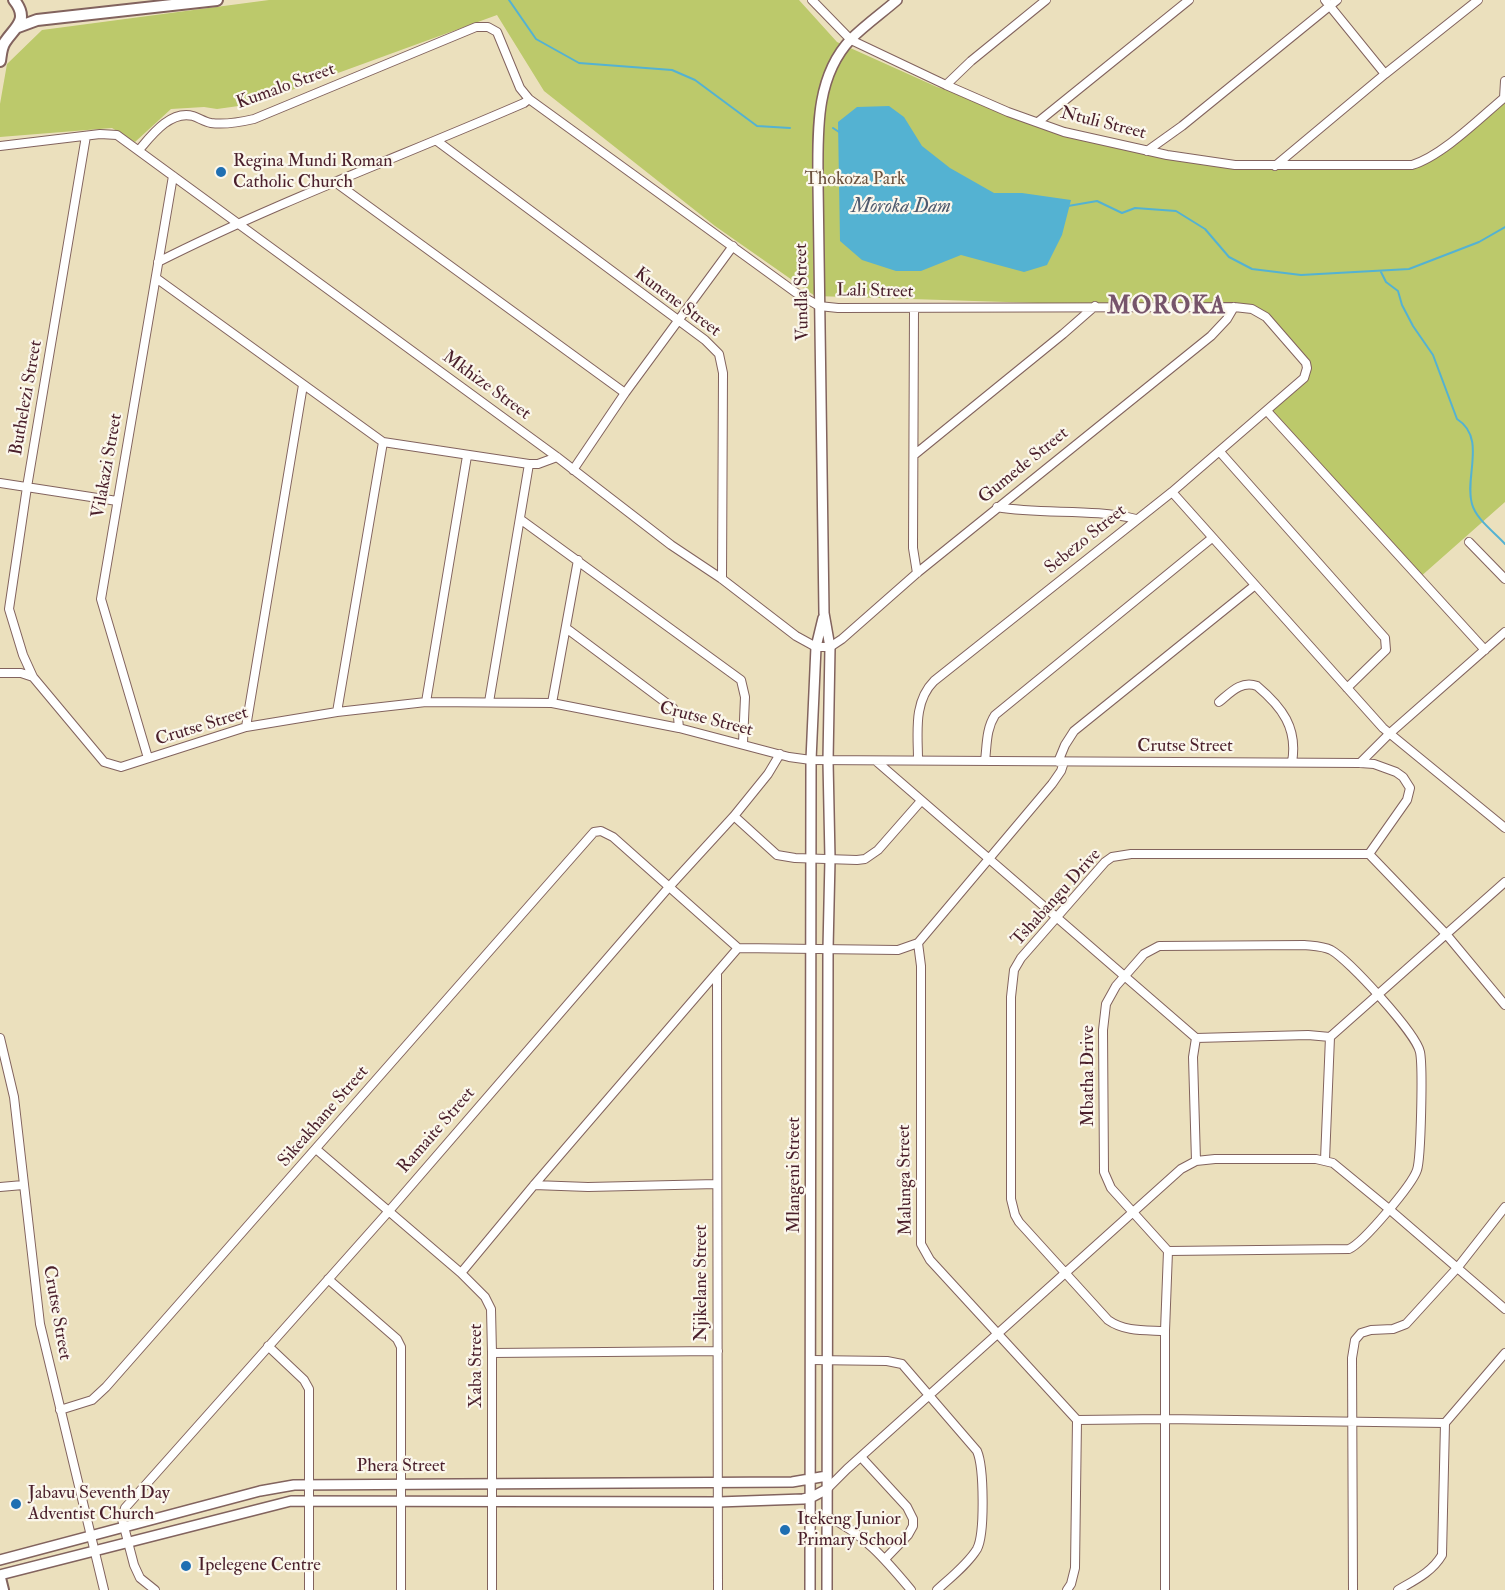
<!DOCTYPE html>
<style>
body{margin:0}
canvas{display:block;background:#ebe0bd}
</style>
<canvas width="1505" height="1590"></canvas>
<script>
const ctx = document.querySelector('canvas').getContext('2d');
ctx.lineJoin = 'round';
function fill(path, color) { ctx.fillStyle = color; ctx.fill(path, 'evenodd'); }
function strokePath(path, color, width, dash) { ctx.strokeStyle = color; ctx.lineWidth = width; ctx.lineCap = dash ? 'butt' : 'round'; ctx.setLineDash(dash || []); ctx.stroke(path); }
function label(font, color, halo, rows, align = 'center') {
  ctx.font = font + ' "IM FELL Double Pica",serif'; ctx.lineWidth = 4.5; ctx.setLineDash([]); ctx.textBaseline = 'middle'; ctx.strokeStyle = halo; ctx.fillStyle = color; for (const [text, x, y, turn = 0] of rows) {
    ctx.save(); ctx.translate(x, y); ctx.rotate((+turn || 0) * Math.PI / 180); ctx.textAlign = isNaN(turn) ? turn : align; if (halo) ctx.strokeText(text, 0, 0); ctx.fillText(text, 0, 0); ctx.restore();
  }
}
fill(new Path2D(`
 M269,0H799L837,42L937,87L1001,107L1046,125L1120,143L1232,162L1405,164L1431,154L1505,93V502L1419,578L1271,412L1307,368L1261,310L815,296L715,226L544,91L497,15L253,104L217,109L204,107L171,109L135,142L112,128L0,137V104L7,64L42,30Z`), '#bcc96b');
fill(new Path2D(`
 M889,106L904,117L922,146L950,168L994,193H1022L1071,200L1062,235L1047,265L1024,272L961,255L921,271H896L862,260L840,241L838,122L857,107Z`), '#54b2d2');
strokePath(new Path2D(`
 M509,0L536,39L579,63L672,70L695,80L757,126L790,128
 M833,128L839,132
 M1068,206L1097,201L1122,213L1135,208L1176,211L1205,229L1229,257L1252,269L1301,275L1409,269L1479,242L1505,227
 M1381,272L1386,282L1398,291L1402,305L1413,326L1433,355L1457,419C1487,438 1464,477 1472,504C1476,519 1494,532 1505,544`), '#54b2d2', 2);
const minor = new Path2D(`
 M812,0L851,40L946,85L1008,112L1064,132L1167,155L1235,165H1412C1442,156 1480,118 1505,97
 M1325,0L1385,74
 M946,85L971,61L1046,0
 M1504,98L1505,81
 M1038,122L1189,0
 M86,136L27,487L9,609L23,655L33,677L104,762L121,767L246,727L337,712L426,702L552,703L679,728L789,757L811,760L1360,763L1374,764L1396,772L1403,777L1410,788L1407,800L1369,854
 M437,141L705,340L719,354L723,373L722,579
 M0,146L100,134L117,135L557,457L671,545L722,579L796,636L816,647H830L842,639L917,573L1211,336L1227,319L1234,307
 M139,150C151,136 170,110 193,116C199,118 205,122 211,123C225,125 241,122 254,119L476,27H488L497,32L520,88L529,99L795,292L819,306L838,308L1234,307L1252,309L1266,317L1306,363L1307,368L1304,378L1172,492L934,681C913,702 918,733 918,760
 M1147,151L1182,126L1337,0
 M1275,166L1385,74L1478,0
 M335,182L625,393
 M158,262C277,202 402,156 524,103L529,99
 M156,278L383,442L529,464H538L557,457
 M914,308L913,548L917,573
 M1267,411L1485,650
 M1220,452L1385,638L1386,650L1347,688
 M914,455L1063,334L1095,306
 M573,470L625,393L733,246
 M0,483L117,501
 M1172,492L1383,728L1505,828
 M997,507C1043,515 1091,508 1136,519
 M520,519L741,680L745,697L743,743
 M1469,542L1505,579
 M566,628L673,708L678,717L679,728
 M0,673H21L33,677
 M426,702L467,456
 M489,702L529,464
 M1219,702C1230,693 1241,680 1257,686C1282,707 1298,728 1292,762
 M552,703L578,560
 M337,712L383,442
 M246,727L303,385
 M148,758L101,599L173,176
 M876,761L1196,1038
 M985,761C987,745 986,729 995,715L1212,538
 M1058,762L1065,745L1074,731L1254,586
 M1064,762L1061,771L1052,784L918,943L921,966V1244L930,1260L1077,1420L1075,1568L1071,1584L1067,1590
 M1360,763L1389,734L1505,632
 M734,816L777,855L795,858L857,860L865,859L878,850L921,801
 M717,975L718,1590
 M1330,1037L1505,882
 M0,1038L14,1097L40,1324L104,1590
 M1196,1038L1308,1035L1330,1037
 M316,1149L461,1273L485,1297L491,1309L492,1353V1590
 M1325,1160L1330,1037
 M1196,1161L1193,1057L1196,1038
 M534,1185L588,1187L717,1184
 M0,1187L23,1185
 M461,1273L534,1185L738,948
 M328,1279L397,1339L401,1347V1590
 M1165,1331C1145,1330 1125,1332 1108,1320L1019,1222L1015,1215L1011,1199V997L1014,970L1021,958L1105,862L1112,857L1131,854H1369L1446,934L1505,1005
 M268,1346L304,1380L309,1389V1590
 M492,1353L718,1351
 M812,1360L887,1361L902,1364L977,1451C984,1467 985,1534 977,1549C968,1564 950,1578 937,1590
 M60,1410L92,1400L106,1387L594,832L601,831L613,837L738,948L898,950L918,943
 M1077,1420L1165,1419L1445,1423
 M861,1457L907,1507L913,1519V1526L908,1535L885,1559
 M827,1489L847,1469L1181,1169L1196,1161L1215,1159H1316L1333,1163L1389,1209L1505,1309
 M828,1517C863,1533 886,1560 911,1590
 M155,1590L140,1578L134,1565L122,1519L125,1508L389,1211L669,887L734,816L768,774L780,754
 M1165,1590V1331L1168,1251L1111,1188L1104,1172L1103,1030L1106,1004L1116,986L1144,954L1159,946L1304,945C1313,946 1323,946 1331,950C1349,960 1416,1033 1420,1052C1423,1067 1421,1158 1417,1170C1412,1185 1363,1243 1349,1249L1168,1251
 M1353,1590L1352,1358L1355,1340L1361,1333L1371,1330L1393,1329L1406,1324L1458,1267L1505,1207
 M1398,1590C1415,1580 1432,1572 1442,1555L1445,1423L1505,1353`);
const tertiary = new Path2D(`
 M0,1560L260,1491L294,1485L792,1482L827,1476
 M0,1575L291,1501L718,1502L803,1499L812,1497L827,1489
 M810,1590L811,760L816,647L823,618
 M827,1590L828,949L830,859L828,761L830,647L824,613L818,184C818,135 814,78 851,39C865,25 882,13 897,0`);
const secondary = new Path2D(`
 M18,27L37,20L217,0
 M0,61C1,55 1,48 5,42C15,27 30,20 14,0
 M0,1578L3,1590`);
strokePath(minor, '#82635e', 10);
strokePath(tertiary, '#82635e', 12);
strokePath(secondary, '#82635e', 14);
strokePath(minor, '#fff', 8);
strokePath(tertiary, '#fff', 9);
strokePath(secondary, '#fff', 10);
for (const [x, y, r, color] of [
 [221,172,6,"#1f6fb2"],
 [16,1504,6,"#1f6fb2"],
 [785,1530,6,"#1f6fb2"],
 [186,1566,6,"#1f6fb2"]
]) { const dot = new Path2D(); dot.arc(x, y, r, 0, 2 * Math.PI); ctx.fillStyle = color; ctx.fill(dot); strokePath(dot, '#fbf7ec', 2); }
label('18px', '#4a1f2b', '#fbf7ec', [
 ["Kumalo Street",286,87,-20],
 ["Ntuli Street",1103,124,14],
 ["Vundla Street",803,292,-91],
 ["Lali Street",875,292,1],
 ["Kunene Street",677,303,37],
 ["Mkhize Street",486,386,36],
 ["Buthelezi Street",27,398,-80],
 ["Vilakazi Street",108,466,-80],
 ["Gumede Street",1024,466,-39],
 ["Sebezo Street",1086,540,-39],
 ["Crutse Street",706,720,14],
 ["Crutse Street",202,727,-17],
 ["Crutse Street",1185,747],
 ["Tshabangu Drive",1057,898,-48],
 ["Mbatha Drive",1089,1076,-90],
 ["Sikeakhane Street",324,1117,-49],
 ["Ramaite Street",437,1131,-49],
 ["Mlangeni Street",795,1175,-90],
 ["Malunga Street",906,1180,-91],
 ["Njikelane Street",702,1283,-90],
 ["Crutse Street",56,1313,80],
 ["Xaba Street",477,1366,-90],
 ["Phera Street",401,1467]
]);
label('18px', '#4a1f2b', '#fbf7ec', [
 ["Regina Mundi Roman",233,162],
 ["Catholic Church",233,183],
 ["Jabavu Seventh Day",28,1494],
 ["Adventist Church",28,1515],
 ["Itekeng Junior",797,1520],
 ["Primary School",797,1541],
 ["Ipelegene Centre",198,1566]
], 'left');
label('18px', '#6c523e', '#fbf7ec', [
 ["Thokoza Park",855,180]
]);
label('italic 20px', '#4e5a6e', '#fbf7ec', [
 ["Moroka Dam",901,208]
]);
ctx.letterSpacing = '1.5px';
label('bold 24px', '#76546b', '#fbf7ec', [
 ["MOROKA",1167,308]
]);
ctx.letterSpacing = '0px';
</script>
